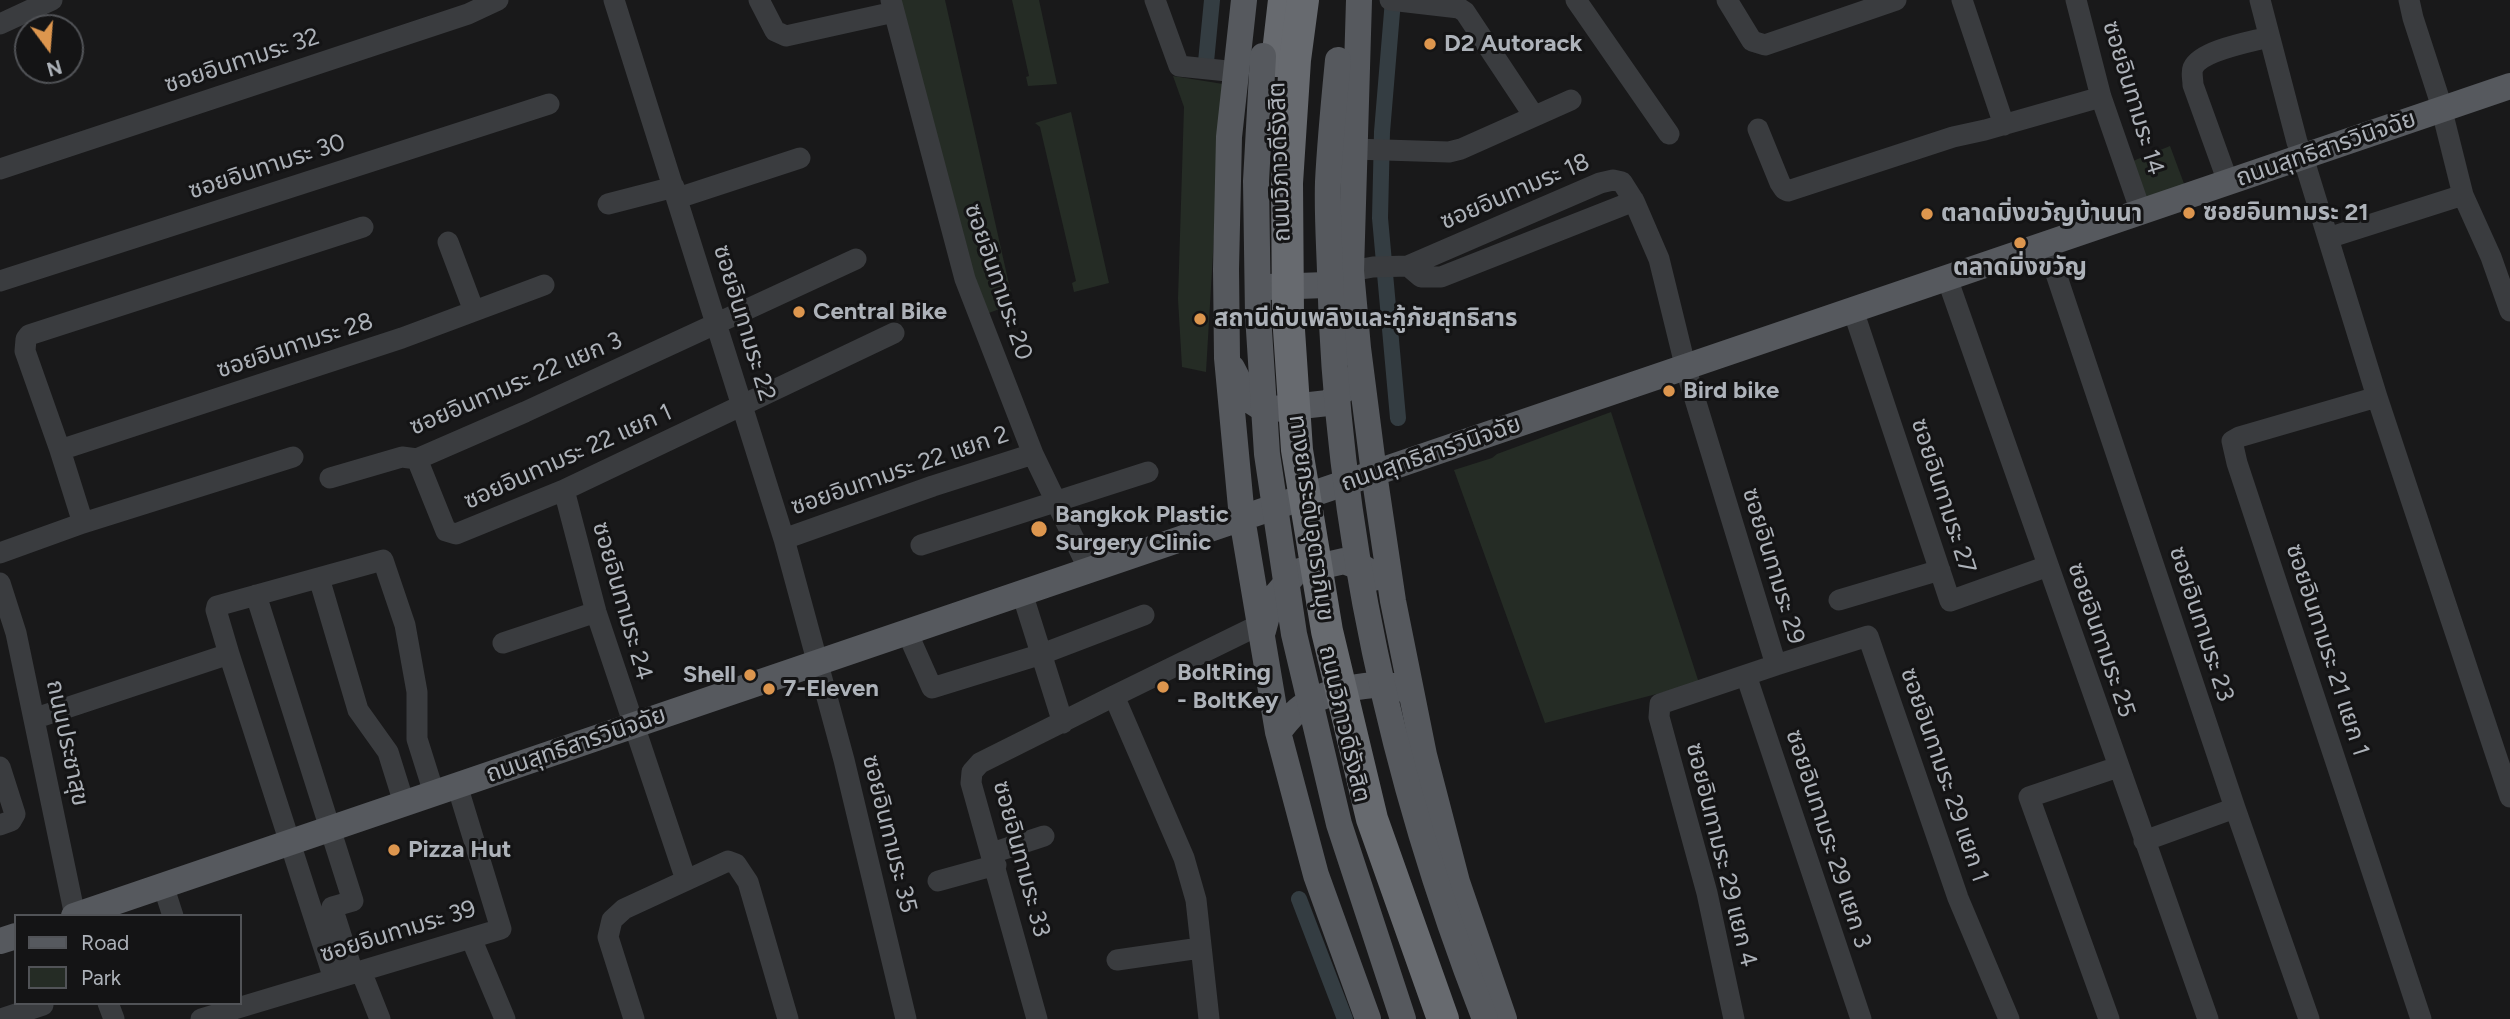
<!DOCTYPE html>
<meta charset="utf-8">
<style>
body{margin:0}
#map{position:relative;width:2510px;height:1019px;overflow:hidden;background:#19191a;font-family:Figtree,sans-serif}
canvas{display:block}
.legend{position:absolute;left:14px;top:914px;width:228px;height:91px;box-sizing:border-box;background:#141415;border:2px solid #515357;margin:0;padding:9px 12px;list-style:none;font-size:21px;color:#adb2b9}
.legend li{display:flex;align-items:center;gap:14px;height:35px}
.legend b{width:35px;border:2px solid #515357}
.north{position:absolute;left:14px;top:14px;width:70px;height:70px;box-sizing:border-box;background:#141415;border:2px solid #515357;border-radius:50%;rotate:164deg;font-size:19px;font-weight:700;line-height:28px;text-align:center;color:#adb2b9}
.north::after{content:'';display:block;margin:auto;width:24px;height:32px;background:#dd964e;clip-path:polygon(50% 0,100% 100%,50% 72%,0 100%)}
</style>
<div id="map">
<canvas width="2510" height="1019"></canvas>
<ul class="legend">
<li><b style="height:9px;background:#56595e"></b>Road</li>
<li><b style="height:19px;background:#252c25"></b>Park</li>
</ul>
<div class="north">N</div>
</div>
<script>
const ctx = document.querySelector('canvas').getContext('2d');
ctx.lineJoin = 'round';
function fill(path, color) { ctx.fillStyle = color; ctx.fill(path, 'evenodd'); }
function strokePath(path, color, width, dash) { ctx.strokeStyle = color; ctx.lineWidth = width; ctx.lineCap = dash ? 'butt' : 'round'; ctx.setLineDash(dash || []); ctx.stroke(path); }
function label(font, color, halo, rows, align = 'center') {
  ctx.font = font + ' Figtree,"Noto Sans Thai",sans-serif'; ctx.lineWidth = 6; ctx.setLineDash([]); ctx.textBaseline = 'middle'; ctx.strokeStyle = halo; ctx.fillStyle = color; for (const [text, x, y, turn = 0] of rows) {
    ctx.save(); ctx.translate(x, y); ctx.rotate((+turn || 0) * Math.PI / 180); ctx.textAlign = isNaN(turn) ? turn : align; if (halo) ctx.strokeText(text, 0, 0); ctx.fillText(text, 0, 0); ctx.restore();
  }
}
fill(new Path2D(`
 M900,0H945L1011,293L1005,307L986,314L969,271Z
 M1012,0H1039L1057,84L1028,86L1026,77L1029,76Z
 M1173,76L1223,84L1206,372L1182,367L1178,299L1184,107Z
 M1071,112L1109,283L1074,292L1072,283L1076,281L1040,127L1035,123Z
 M2170,146L2186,189L2141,202L2128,163Z
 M1611,412L1699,683L1545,723L1454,470L1492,458L1497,454Z`), '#252c25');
strokePath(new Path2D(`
 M1393,0L1382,132L1380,218L1398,418
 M1206,62L1212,0
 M1299,899L1345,1019`), '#343d42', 16);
strokePath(new Path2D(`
 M614,0L784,539L844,760L906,1019
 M759,0L775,31L786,36L894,12
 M891,0L965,279L1033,454L1089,570
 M1155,0L1179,66L1237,72
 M1390,0L1459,8L1465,12L1534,116
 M1576,0L1669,134
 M1727,0L1752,41L1765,45L1896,0
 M1962,0L2004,125
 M2076,0L2101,97L2141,212
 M2260,0L2297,142L2303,157L2377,397L2510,797
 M2409,0L2413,18L2438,95L2463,195L2491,257L2510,311
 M0,24L52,0
 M1758,129L1780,183L1784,189L1788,191L1953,137L1985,130L2101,97
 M1353,149L1449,152L1461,149L1571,100
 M0,169L468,14L498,0
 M2228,182L2193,85C2193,79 2191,73 2193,68C2201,50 2251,42 2269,37
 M678,198L800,158
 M608,204L674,187
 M2328,238L2463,195
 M448,242L474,311
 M2046,244L2235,808L2309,1019
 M1408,266L1421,277H1441L1634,201
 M1351,271L1373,267L1408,266L1600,183L1613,180L1622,182L1634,201L1659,259L1687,373L1776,665L1660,704L1659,717L1707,893L1734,1019
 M1947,278L2208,1019
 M0,281L549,104
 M1853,310L1950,601L2048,566
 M2377,397L2239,437L2232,441L2237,463L2421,1019
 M60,450L402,338L544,285
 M417,459L446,531L456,534L564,490L894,333
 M330,478L402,457L417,459L525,412L856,259
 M564,490L596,612L686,880
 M83,523L60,450L25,351L26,339L29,335L363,227
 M784,539L933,486L1033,454
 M921,545L1148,472
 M0,553L83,523L293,457
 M319,578L358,710L388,752L404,803
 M0,583L16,633L75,916
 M1022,593L1063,723
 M256,595L353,901L332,907L353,973
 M1839,600L1940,570
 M907,632L932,688L1042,654L1144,615
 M503,643L596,612
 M1776,665L1868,636L1958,898L2009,1019
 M1746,675L1861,1019
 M36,718L229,654
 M0,767L15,814L11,821L0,825
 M2144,841L2235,808
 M992,853L1044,836
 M938,881L996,865
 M163,885L173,916
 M471,938L505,1019
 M1117,960L1200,948
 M361,971L380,1019
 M334,979L229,654L216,610L217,606L383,560L405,625L417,692V739L434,793
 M108,1003L114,1019
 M1,1019L43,1005
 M201,1019L501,929L457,785
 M634,1019L608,937L612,920L624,909L728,861L736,864L748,882L788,1019
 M1037,1019L971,783L972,772L980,763L1114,696
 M1209,1019L1196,900L1184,858L1114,696L1259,625
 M2109,1019L2029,797L2118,767`), '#3a3c3f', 21);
strokePath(new Path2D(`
 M1244,0L1229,137L1226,269L1227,358L1242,518L1278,732L1316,875L1368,1019
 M1359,0L1351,271L1358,348L1374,473L1393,601L1424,755L1457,882L1504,1019
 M1268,287L1327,285L1335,282L1346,270
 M1232,368L1248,399L1265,410L1328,403L1346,388L1348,380
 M1263,631L1271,601L1296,572L1344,561L1365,569L1373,578
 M1278,732C1284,725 1290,717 1297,711C1318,692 1378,678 1403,689
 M74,916L2510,86
 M0,941L16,936`), '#56595e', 26);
strokePath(new Path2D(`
 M1277,61L1284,0`), '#676a6f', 32);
strokePath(new Path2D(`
 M1263,56L1256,181L1258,315L1267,454L1294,634L1339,824L1403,1019
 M1338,60C1334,101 1330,141 1328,182C1327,211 1329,242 1330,271C1336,527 1392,781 1485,1019`), '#56595e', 26);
strokePath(new Path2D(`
 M1303,0L1295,60L1287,183L1288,315L1297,450L1327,631L1372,819L1443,1019`), '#676a6f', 32);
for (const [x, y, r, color] of [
 [1430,44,7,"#dd964e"],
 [2189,213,7,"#dd964e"],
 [1927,214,7,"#dd964e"],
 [2020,243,7,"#dd964e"],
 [799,312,7,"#dd964e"],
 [1200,319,7,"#dd964e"],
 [1669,391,7,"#dd964e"],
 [1039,529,9,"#dd964e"],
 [750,675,7,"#dd964e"],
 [1163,687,7,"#dd964e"],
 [769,689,7,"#dd964e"],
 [394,850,7,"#dd964e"]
]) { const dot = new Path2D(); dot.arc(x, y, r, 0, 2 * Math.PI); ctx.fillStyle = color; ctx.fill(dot); strokePath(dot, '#141415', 2.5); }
label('bold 24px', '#adb2b9', '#141415', [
 ["D2 Autorack",1444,44],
 ["ซอยอินทามระ 21",2203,213],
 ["ตลาดมิ่งขวัญบ้านนา",1941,214],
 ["ตลาดมิ่งขวัญ",2020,268,"center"],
 ["Central Bike",813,312],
 ["สถานีดับเพลิงและกู้ภัยสุทธิสาร",1214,319],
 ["Bird bike",1683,391],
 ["Bangkok Plastic",1055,515],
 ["Surgery Clinic",1055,543],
 ["BoltRing",1177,673],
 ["- BoltKey",1177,701],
 ["Shell",736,675,"right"],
 ["7-Eleven",783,689],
 ["Pizza Hut",408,850]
], 'left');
label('24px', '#adb2b9', '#141415', [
 ["ซอยอินทามระ 32",242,61,-18],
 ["ซอยอินทามระ 14",2133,98,73],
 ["ถนนสุทธิสารวินิจฉัย",2326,149,-19],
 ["ถนนวิภาวดีรังสิต",1280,162,-92],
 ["ซอยอินทามระ 30",267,167,-18],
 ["ซอยอินทามระ 18",1515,192,-23],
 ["ซอยอินทามระ 20",998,282,71],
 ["ซอยอินทามระ 22",744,323,73],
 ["ซอยอินทามระ 28",295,346,-18],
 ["ซอยอินทามระ 22 แยก 3",516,384,-23],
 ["ถนนสุทธิสารวินิจฉัย",1431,454,-19],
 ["ซอยอินทามระ 22 แยก 1",568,457,-24],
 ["ซอยอินทามระ 22 แยก 2",900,471,-19],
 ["ซอยอินทามระ 27",1943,496,72],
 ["ทางยกระดับอุตราภิมุข",1311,518,82],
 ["ซอยอินทามระ 29",1773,566,73],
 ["ซอยอินทามระ 24",622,601,74],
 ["ซอยอินทามระ 23",2201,624,72],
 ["ซอยอินทามระ 25",2101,640,71],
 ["ซอยอินทามระ 21 แยก 1",2327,650,72],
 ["ถนนวิภาวดีรังสิต",1344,724,77],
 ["ถนนประชาสุข",67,743,78],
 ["ถนนสุทธิสารวินิจฉัย",576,745,-19],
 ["ซอยอินทามระ 29 แยก 1",1944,775,71],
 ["ซอยอินทามระ 35",889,834,76],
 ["ซอยอินทามระ 29 แยก 3",1828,839,72],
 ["ซอยอินทามระ 29 แยก 4",1721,855,76],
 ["ซอยอินทามระ 33",1021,859,75],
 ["ซอยอินทามระ 39",398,932,-17]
]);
</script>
